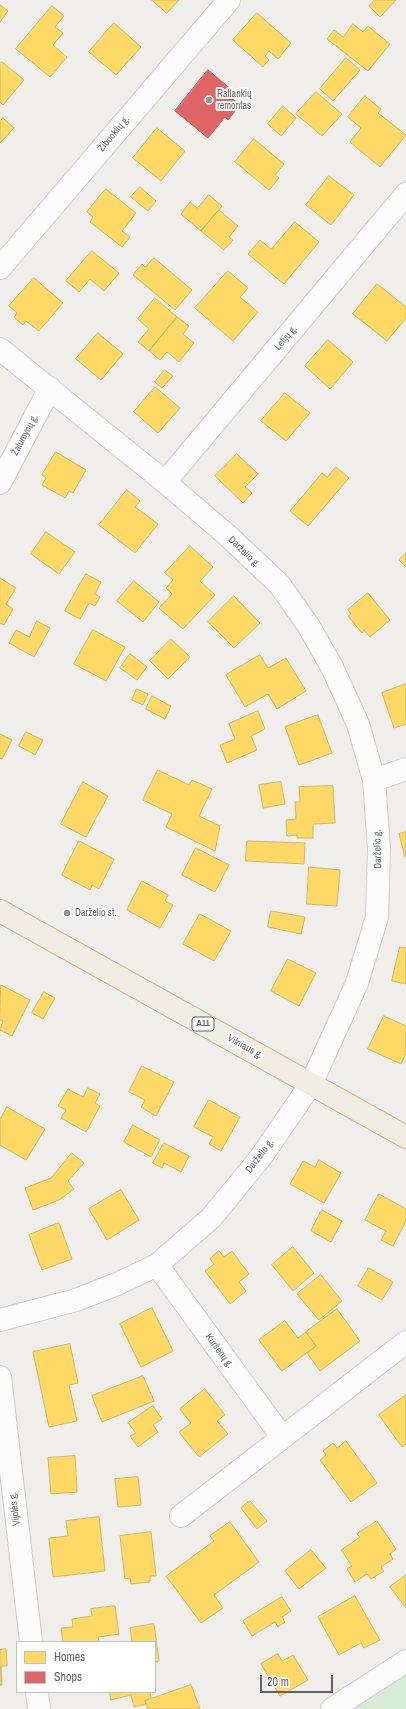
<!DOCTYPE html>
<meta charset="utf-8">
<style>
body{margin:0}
#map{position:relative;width:406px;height:1709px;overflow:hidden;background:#efeeea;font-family:"Archivo Narrow",sans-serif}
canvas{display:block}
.legend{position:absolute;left:16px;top:1641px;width:140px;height:52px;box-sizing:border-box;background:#fff;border:1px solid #bfc1c3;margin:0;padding:5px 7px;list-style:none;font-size:12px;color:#5f6368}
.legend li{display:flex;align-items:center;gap:8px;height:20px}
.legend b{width:20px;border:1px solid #bfc1c3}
.scale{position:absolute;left:260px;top:1675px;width:73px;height:18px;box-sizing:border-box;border:2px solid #5f6368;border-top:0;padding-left:5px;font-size:12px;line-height:14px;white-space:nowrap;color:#5f6368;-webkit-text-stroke:3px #fff;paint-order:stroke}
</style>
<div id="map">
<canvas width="406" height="1709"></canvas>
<ul class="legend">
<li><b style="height:11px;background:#ffd966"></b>Homes</li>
<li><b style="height:11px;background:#e06666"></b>Shops</li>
</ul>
<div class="scale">20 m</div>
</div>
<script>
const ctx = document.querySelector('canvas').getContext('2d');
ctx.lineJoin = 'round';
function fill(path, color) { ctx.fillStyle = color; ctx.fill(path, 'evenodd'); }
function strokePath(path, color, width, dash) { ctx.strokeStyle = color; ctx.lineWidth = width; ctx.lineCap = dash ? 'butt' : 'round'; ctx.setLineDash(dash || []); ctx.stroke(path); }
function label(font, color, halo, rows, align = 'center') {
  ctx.font = font + ' "Archivo Narrow",sans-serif'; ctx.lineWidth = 4; ctx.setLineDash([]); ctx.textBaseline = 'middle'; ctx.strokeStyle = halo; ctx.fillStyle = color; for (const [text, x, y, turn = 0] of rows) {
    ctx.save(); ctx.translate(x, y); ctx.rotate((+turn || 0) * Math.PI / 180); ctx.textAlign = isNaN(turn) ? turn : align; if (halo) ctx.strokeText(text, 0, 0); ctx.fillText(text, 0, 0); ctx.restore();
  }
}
fill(new Path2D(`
 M406,1661V1709H332Z`), '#d8ebd6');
const homes = new Path2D(`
 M152,0H179L167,13Z
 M375,0H396L380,17L369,6Z
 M0,5L8,11L0,22Z
 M52,6L64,16L55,27L63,33L53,45L67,57L50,77L16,49Z
 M257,13L291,43L278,59L269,51L265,56L269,60L263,67L233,40Z
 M114,23L141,47L116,75L89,52Z
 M353,24L363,32L368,26L390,44L368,71L327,39L334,30L343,37Z
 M346,58L360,70L333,101L320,89Z
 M2,62L24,80L3,105L0,102V64Z
 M316,92L342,114L322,136L296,114Z
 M365,96L381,109L378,113L406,135L380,167L350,142L361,128L348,117Z
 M283,106L296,118L281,136L268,124Z
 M3,118L14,128L0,143V122Z
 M157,128L185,151L161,181L133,158Z
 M254,139L284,164L275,175L279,178L269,190L235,162Z
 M329,176L354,195L331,225L306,205Z
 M140,187L156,201L148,211L131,197Z
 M106,189L136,213L122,231L130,237L122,247L90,222L93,217L87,212Z
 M209,195L222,206L201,231L181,214L190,202L197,208Z
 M219,210L238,226L229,237L233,240L224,250L201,231Z
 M295,222L319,242L284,284L248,254L260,240L271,249Z
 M92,251L119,273L104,291L90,279L79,292L66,281Z
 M154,258L192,290L175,310L133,275L142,264L145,267Z
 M228,271L248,288L240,297L258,312L233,341L195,308Z
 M34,278L63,303L39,331L26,321L23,325L14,317L17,313L9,306Z
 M377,284L406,307V318L387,341L353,314Z
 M155,298L177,317L149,351L138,342L149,329L138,319Z
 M177,317L189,326L183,334L194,343L179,362L167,352L160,360L149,351Z
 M98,333L123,354L101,380L76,359Z
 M328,340L353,362L330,389L305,366Z
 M165,370L173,376L162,388L155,382Z
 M155,387L180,408L158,433L134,412Z
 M285,393L310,413L286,441L261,421Z
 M56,452L86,470L73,493L69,491L65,498L42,485L46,478L42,475Z
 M237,454L258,474L245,487L252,493L243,503L215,476Z
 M336,467L349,478L308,526L290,511L322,473L327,477Z
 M127,490L140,501L135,507L158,524L135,553L99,525Z
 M46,532L75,552L59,574L31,554Z
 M190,546L213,567L200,581L215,595L183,629L159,608L172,594L166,588L173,580L165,573Z
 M406,553V567L399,560Z
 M86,574L101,582L95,594L100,597L95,606L89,603L80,619L65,611Z
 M0,578L16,588L6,604L13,609L4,625L0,623Z
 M134,581L159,602L143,622L117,601Z
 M368,593L390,620L370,637L364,630L362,633L348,616L351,614L348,610Z
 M234,596L260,623L234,648L208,622Z
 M37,621L50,628L34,657L9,643L16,630L29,637Z
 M93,630L125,647L106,681L74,664Z
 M171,639L190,657L168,679L150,661Z
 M130,654L147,667L137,680L120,668Z
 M260,655L268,668L286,658L306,691L277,709L268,694L245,707L226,675Z
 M406,684V724L394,728L382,693Z
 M137,689L148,694L143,705L132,700Z
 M152,696L171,706L165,719L146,709Z
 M258,711L265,729L251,736L257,750L227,763L220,745L235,739L229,724Z
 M318,715L332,753L299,765L285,727Z
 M26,732L43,740L35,755L19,746Z
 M0,734L12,740L2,759L0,758Z
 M158,770L189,785L192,780L212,789L199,816L220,826L215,851L166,827L172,814L143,800Z
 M83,782L108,796L86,837L61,824Z
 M281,782L285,804L263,808L259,785Z
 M333,786L335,823L313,824V838H297V835L287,836L286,820L296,819L295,802H300L299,787Z
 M406,832V857H405L399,834Z
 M79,841L114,859L99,889L92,885L90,890L62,875Z
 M247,841L305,843L304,864L246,861Z
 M196,848L229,865L215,892L182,875Z
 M309,867L340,870L337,906L307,904Z
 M142,881L168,895L165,901L173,905L160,928L127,910Z
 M271,911L305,917L301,934L268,927Z
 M200,914L231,931L214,961L183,944Z
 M400,947L406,948V984L392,981Z
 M288,959L316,973L299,1006L271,991Z
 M1,985L30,1000L12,1036L0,1030L3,1021L0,1020Z
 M44,992L55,998L43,1019L32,1013Z
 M384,1016L406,1026V1053L401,1064L368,1049Z
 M142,1066L174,1082L156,1116L141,1107L145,1100L129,1092Z
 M88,1088L100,1094L95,1103L100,1106L86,1132L61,1118L66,1110L58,1106L68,1089L83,1097Z
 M209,1100L240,1117L221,1151L209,1144L213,1137L194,1127Z
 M7,1107L45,1129L26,1160L0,1145V1120Z
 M133,1125L160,1140L151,1157L124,1142Z
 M164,1143L189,1156L181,1172L164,1163L162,1168L153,1163Z
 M72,1153L84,1163L68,1181L74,1189L59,1200L33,1210L25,1188L51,1178Z
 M319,1160L341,1173L324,1203L290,1184L303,1161L315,1167Z
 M121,1190L139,1220L107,1240L89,1209Z
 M379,1194L406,1209V1221L393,1246L381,1240L386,1231L365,1220Z
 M322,1210L342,1221L331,1242L311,1231Z
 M59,1223L72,1259L42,1270L29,1235Z
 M293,1247L314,1273L293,1291L272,1265Z
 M219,1251L224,1257L232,1251L249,1274L239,1282L246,1291L230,1304L205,1271L214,1264L210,1259Z
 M369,1268L393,1282L382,1300L358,1286Z
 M321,1275L342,1301L319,1320L297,1294Z
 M152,1308L173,1351L141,1367L120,1324Z
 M337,1309L360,1341L320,1371L307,1353L316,1346L306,1332Z
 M285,1321L298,1338L306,1332L316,1346L282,1371L259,1340Z
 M70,1344L78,1383L69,1385L77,1421L49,1427L33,1352Z
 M143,1376L154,1401L102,1422L92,1396Z
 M205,1389L225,1415L217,1421L228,1434L199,1457L179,1432L191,1423L180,1409Z
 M406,1395V1444L402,1447L379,1415Z
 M153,1406L162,1419L153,1425L158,1432L138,1447L130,1436L136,1433L128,1423Z
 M346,1441L377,1483L351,1502L320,1460L326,1455L323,1451L333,1443L337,1448Z
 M75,1456L77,1492L51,1494L48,1458Z
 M138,1477L141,1505L118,1507L115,1479Z
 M250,1501L267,1521L257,1529L241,1508Z
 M99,1517L105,1571L53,1577L49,1538L68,1536L66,1521Z
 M377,1521L396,1549L390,1554L393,1559L381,1567L384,1571L371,1579L367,1574L355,1582L347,1569L352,1566L341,1550L360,1537L357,1534Z
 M230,1522L259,1562L214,1595L223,1608L201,1623L166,1576L214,1541L210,1536Z
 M151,1532L156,1576H150V1582L131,1584L130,1578L125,1579L120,1536Z
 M311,1550L326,1568L299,1589L285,1571Z
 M406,1575V1608L390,1587Z
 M355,1596L380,1640L364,1648L361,1643L339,1655L318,1617Z
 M282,1597L291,1611L282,1617L285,1622L278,1627L275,1622L252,1636L243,1621Z
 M115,1606L119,1634L98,1637L99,1642H63L61,1628L73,1627L72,1619L92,1616L91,1609Z
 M154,1624L159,1661L155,1662V1642H132L130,1628Z
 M6,1649L7,1666H1L2,1685H0V1650Z
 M278,1654L282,1661L293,1655L308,1680L280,1696L261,1664Z
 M191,1685L200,1709H148L145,1701Z
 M110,1692H150L151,1698L145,1701L146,1704L134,1707L131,1695L111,1700Z`);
fill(homes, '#ffd966');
strokePath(homes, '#cfb667', 1);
const shops = new Path2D(`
 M208,70L232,90L228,95L240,105L228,120L225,117L208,138L175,111Z`);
fill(shops, '#e06666');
strokePath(shops, '#b96567', 1);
const street = new Path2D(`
 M0,268L229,0
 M0,349L165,482L227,535L279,584L308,625L332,667L358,724L374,780L379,849L377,917L357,983L311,1084L261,1157L211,1218L157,1265L117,1284L76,1300L0,1320
 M165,482L406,194
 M0,483L50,388
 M374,780L406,769
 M157,1265L282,1437
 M0,1377L31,1642
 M181,1516L406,1342
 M37,1692L39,1709
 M332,1709L406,1661`);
const highway = new Path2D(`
 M0,911L406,1137`);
strokePath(street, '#cbcccc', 24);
strokePath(highway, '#c8b996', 24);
strokePath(street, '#fdfcfc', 22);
strokePath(highway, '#f0ede3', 22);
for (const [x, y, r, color] of [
 [209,100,4,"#919496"],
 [67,913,4,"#919496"]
]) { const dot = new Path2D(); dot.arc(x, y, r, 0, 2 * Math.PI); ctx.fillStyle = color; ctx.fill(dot); strokePath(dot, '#fff', 1.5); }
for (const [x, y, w] of [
 [203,1024,22]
]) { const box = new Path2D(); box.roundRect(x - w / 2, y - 7, w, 14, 3); ctx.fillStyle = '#fff'; ctx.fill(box); strokePath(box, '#5f6368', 1); }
label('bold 9px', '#5f6368', null, [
 ["A11",203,1024]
]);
label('10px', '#5f6368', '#fff', [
 ["Ratlankių",217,94],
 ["remontas",217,106],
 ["Darželio st.",75,913]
], 'left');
label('10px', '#5f6368', '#fff', [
 ["Žibuoklių g.",114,134,-50],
 ["Lelijų g.",286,338,-50],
 ["Žalumynų g.",25,435,-62],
 ["Darželio g.",244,552,44],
 ["Darželio g.",378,849,-91],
 ["Vilniaus g.",245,1047,29],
 ["Darželio g.",260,1156,-53],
 ["Kuršėnų g.",219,1351,54],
 ["Vijolės g.",15,1509,-97]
]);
</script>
